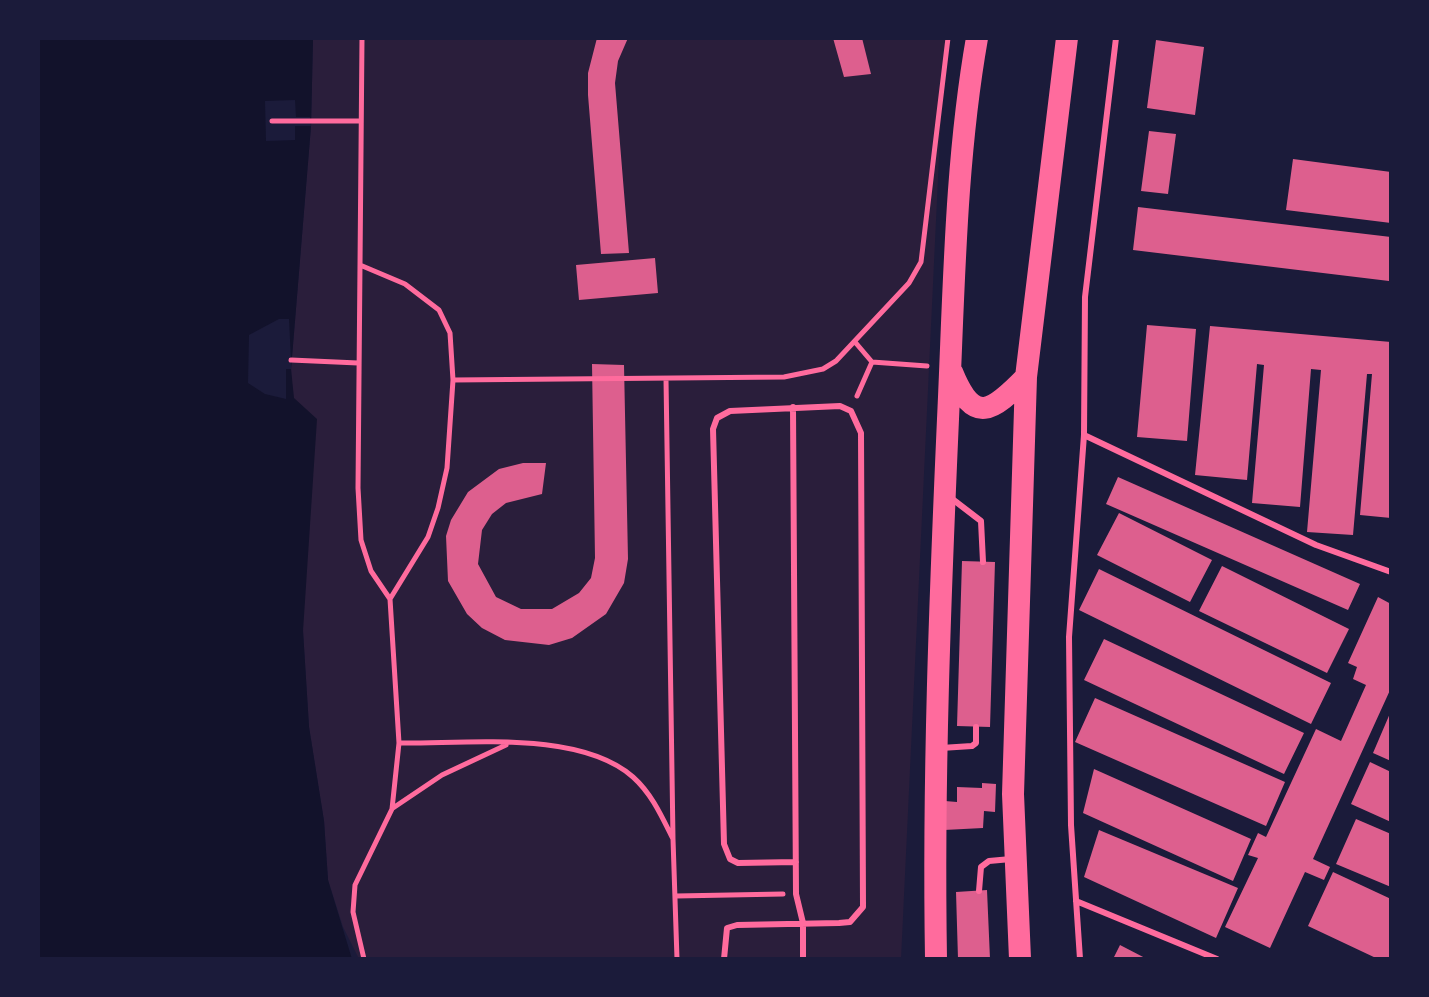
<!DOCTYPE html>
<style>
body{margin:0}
#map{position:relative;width:1429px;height:997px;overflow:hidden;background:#1b1b3a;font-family:"IBM Plex Sans",sans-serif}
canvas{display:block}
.frame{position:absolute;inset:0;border:40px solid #1b1b3a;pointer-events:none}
</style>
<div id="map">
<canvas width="1429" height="997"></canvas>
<div class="frame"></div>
</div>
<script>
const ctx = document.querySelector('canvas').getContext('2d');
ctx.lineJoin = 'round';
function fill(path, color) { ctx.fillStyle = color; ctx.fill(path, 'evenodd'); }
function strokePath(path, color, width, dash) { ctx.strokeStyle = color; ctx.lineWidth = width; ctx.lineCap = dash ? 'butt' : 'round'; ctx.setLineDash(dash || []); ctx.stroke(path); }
fill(new Path2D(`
 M313,38H948L943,73L901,959H359L343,927L328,880L324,821L309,727L303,631L291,369L311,126Z`), '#2a1e3b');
fill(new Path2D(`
 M38,38H313L311,126L291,369L294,398L317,419L303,631L309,727L324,821L328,880L352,959H38Z`), '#12122b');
fill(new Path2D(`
 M295,100L296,117H310L311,126H295V140L266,141L265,101Z
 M279,319H289L291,360V369H286V399L265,394L248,383L249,335Z`), '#1b1b3a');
fill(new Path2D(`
 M597,38H628L618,61L615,83L629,253L601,254L588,95V73Z
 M833,38H862L871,74L844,77Z
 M1156,40L1204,47L1195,115L1147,108Z
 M1149,131L1176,134L1168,194L1141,191Z
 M1293,159L1391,172V223L1286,210Z
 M1138,207L1391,237L1389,281L1133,250Z
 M655,258L658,293L579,300L576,265Z
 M1147,325L1196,329L1187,441L1137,437Z
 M1210,326L1391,342V518L1360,515L1372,374H1367L1353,535L1307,532L1321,370L1311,369L1300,507L1252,503L1264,365L1257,364L1247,480L1195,475Z
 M592,364L624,365L628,559L624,583L606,614L572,638L549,645L505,640L482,628L467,614L448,581L446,536L451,520L468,492L499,469L523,463H546L542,494L506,503L492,514L482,530L478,564L496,597L521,609H552L579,593L591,578L595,558Z
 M1118,477L1360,584L1348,610L1106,504Z
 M1119,513L1212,560L1190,602L1097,555Z
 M962,561L995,562L990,727L957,726Z
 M1222,566L1349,629L1327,673L1199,611Z
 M1099,569L1331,683L1311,724L1079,610Z
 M1378,597L1391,604V688L1313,859L1330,867L1324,880L1305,872L1270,948L1225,927L1258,858L1248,855L1258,833L1266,837L1316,729L1341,741L1366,685L1353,679L1357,667L1348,663Z
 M1104,639L1304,733L1284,774L1084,680Z
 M1095,698L1285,782L1266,826L1075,742Z
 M1391,711V761L1373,753Z
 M1370,762L1391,772V822L1351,804Z
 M1094,769L1251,839L1233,881L1083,813Z
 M982,783L996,784L995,812L984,811L983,828L944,830L945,801L957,802V787L982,788Z
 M1356,819L1391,834V887L1336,864Z
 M1099,830L1238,888L1216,938L1084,877Z
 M1333,872L1391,899V959H1378L1308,926Z
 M987,890L990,959H958L956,892Z
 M1120,945L1147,959H1113Z`), '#dd5f8e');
strokePath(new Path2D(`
 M362,38L360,265L405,284L439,310L450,333L453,380L447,468L438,508L428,537L390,599L399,743L392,809L355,885L353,912L364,959
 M272,121H360
 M360,265L358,488L361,540L371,571L390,599
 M855,342L872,362L857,396
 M291,360L358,363
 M872,362L927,366
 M453,380L784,377L823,369L836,361L909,283L921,262L948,38
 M399,743C467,744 579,730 633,777C652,794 662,817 673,839L666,379
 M393,808L442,775L506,745
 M673,839L677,959
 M676,896L783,894`), '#ff6b9d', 5);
strokePath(new Path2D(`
 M793,407L796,894L803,923V959
 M1084,435L1316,545L1391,572
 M951,498L981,521L983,562
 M941,748L972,746L976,743V727
 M979,891L981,867L989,861L1011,859
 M1076,901L1217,959
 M724,959L727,928L737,925L839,923L850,922L863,907L861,433L851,411L840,406L730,411L717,418L713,429L724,844L730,859L738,863L796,862
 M1080,959L1071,825L1069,637L1084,435L1085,297L1116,38`), '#ff6b9d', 6);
strokePath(new Path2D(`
 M952,372C974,426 992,412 1026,377
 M936,959C933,779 940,599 948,419C954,293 955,163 977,38
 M1020,959L1013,794L1026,377L1067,38`), '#ff6b9d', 22);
</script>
